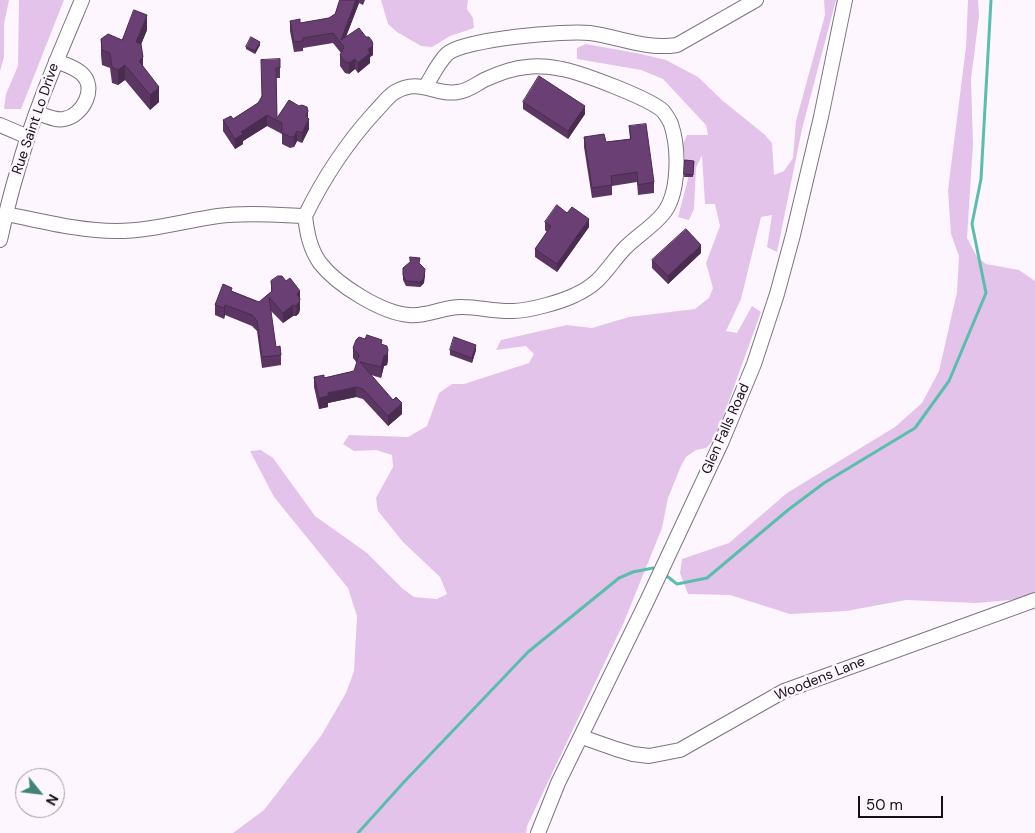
<!DOCTYPE html>
<style>
body{margin:0}
#map{position:relative;width:1035px;height:833px;overflow:hidden;background:#fdf6fe;font-family:"DM Sans",sans-serif}
canvas{display:block}
.north{position:absolute;left:15px;top:768px;width:50px;height:50px;box-sizing:border-box;background:#fdf6fe;border:1px solid #9f9aa0;border-radius:50%;rotate:119deg;font-size:14px;font-weight:700;line-height:20px;text-align:center;color:#131014}
.north::after{content:'';display:block;margin:auto;width:18px;height:22px;background:#408478;clip-path:polygon(50% 0,100% 100%,50% 72%,0 100%)}
.scale{position:absolute;left:858px;top:796px;width:85px;height:22px;box-sizing:border-box;border:2px solid #131014;border-top:0;padding-left:6px;font-size:15px;line-height:18px;white-space:nowrap;color:#131014;-webkit-text-stroke:4px #fdf6fe;paint-order:stroke}
</style>
<div id="map">
<canvas width="1035" height="833"></canvas>
<div class="north">N</div>
<div class="scale">50 m</div>
</div>
<script>
const ctx = document.querySelector('canvas').getContext('2d');
ctx.lineJoin = 'round';
function fill(path, color) { ctx.fillStyle = color; ctx.fill(path, 'evenodd'); }
function strokePath(path, color, width, dash) { ctx.strokeStyle = color; ctx.lineWidth = width; ctx.lineCap = dash ? 'butt' : 'round'; ctx.setLineDash(dash || []); ctx.stroke(path); }
function label(font, color, halo, rows, align = 'center') {
  ctx.font = font + ' "DM Sans",sans-serif'; ctx.lineWidth = 5; ctx.setLineDash([]); ctx.textBaseline = 'middle'; ctx.strokeStyle = halo; ctx.fillStyle = color; for (const [text, x, y, turn = 0] of rows) {
    ctx.save(); ctx.translate(x, y); ctx.rotate((+turn || 0) * Math.PI / 180); ctx.textAlign = isNaN(turn) ? turn : align; if (halo) ctx.strokeText(text, 0, 0); ctx.fillText(text, 0, 0); ctx.restore();
  }
}
fill(new Path2D(`
 M0,0H9L4,24V57L0,71Z
 M19,0H64L21,109H4L6,94L18,66Z
 M381,0H468L467,9L473,18L474,28L450,36L432,47L421,46L397,32L388,24Z
 M824,0H836L802,129L777,252L767,247L772,215L761,217L741,299L726,331L737,333L752,306L761,312L715,439L706,448L696,450L686,457L681,466L668,498L662,528L624,622L527,826L526,833H233L264,810L321,736L346,693L354,671L357,616L348,588L274,497L250,451L261,450L273,458L315,516L367,553L403,589L414,597L437,599L447,594L440,577L403,542L378,511L376,498L393,467L392,455L376,450L354,451L343,444L349,435L408,437L427,426L439,393L452,384H464L529,363L534,354L526,346L496,350L501,340L567,325L592,328L629,317L695,309L709,298L713,288L706,263L720,226L715,204H705L702,155L696,168L694,209L689,220L678,217L688,179L683,144L687,135H708L706,125L663,79L641,70L577,59V48L586,44L641,54L666,60L698,77L723,101L764,134L772,143L774,175L784,171L793,158L796,121L825,15Z
 M968,0H978L979,16L971,79L973,144L967,238L977,257L986,264L1019,270L1035,281V605L1022,599L976,603L906,600L846,611L790,614L730,595L688,594L680,573L682,559L729,543L787,493L895,427L922,403L939,371L957,292L959,256L951,234L948,190L966,47Z`), '#e3c3e9');
strokePath(new Path2D(`
 M663,573L677,584L707,578L788,510L824,483L915,428L949,381L986,293L972,224L981,179L991,0
 M358,833L404,782L528,652L619,578L633,572L653,568L657,570`), '#5abeae', 3);
const minor = new Path2D(`
 M426,86C432,76 438,63 447,54C464,39 566,30 590,33C619,37 647,50 677,45L756,0
 M37,113C45,115 55,121 64,119C83,116 98,87 81,73C74,67 64,64 56,61
 M0,125L28,137
 M6,214C42,221 79,231 116,231C150,231 184,221 218,216C246,212 277,215 305,216C324,177 345,145 374,113C381,106 387,97 395,92C420,77 434,96 458,92C468,91 475,85 484,80C497,74 513,68 527,67C539,65 550,67 562,69C582,73 649,98 663,111C666,115 669,119 671,124C679,148 680,195 662,215C652,227 637,236 625,248C607,267 602,283 575,295C561,302 528,311 513,311C496,312 479,307 463,307C444,306 427,317 409,315C382,313 337,285 320,263C310,249 307,233 305,216
 M0,240C5,218 10,195 17,173C33,114 58,57 82,0
 M582,737L616,749L633,754L649,756L680,750L784,691L1035,600
 M538,833L558,783L647,601L722,441L754,364L777,294L793,235L821,117L845,0`);
strokePath(minor, '#7d737f', 16);
strokePath(minor, '#fff', 14);
fill(new Path2D(`
 M340,0H365L363,5L359,3L346,36L373,55L370,57V63L358,73L355,69L349,74L345,73L340,66V55L341,53L333,43L303,48V51L294,52L290,31V21L300,23L329,18L335,14Z
 M147,30L141,44L143,66L159,102L150,110L125,80L118,85L112,83L110,68L102,65L101,55V39L122,40Z
 M260,45L255,54L246,49V47Z
 M280,59V78H276L277,118H308L309,129L302,143L297,141L294,147L290,148L282,144V134L267,126L243,141V144L235,149L223,131V120L233,119L258,103Z
 M523,102L585,114L568,139L523,109Z
 M629,126L654,182V193L638,195L637,182L612,186V195L592,198L584,147V137L606,142L630,139Z
 M685,160L694,161L693,177H684Z
 M545,222L589,227L557,272L535,257V249L547,232L545,230Z
 M701,253L668,284L652,268V260Z
 M420,264L425,274L424,283L420,287L406,286L403,280V268Z
 M271,281L300,298V309L299,313L296,316H293L283,323L270,310L276,347L281,355V365L262,368L257,331L252,326L225,315L224,319L215,315V305L232,291L259,302L271,292Z
 M382,345L388,360L387,365L384,366L381,378L371,375L402,414L388,426L363,399L356,397L328,403V407L319,409L314,387V377L324,378L354,371L357,363L353,358V348Z
 M450,350H476L472,363L450,355Z`), '#5b3663');
fill(new Path2D(`
 M356,0H359V3L343,45L341,40Z
 M147,15V30L136,57V42Z
 M260,42V45L255,54V51Z
 M373,45V55L370,57V63L358,73V63L368,49Z
 M143,57V72L139,61Z
 M355,59V69L349,74V63Z
 M125,65V80L118,85V70Z
 M159,87V102L150,110V95Z
 M585,106V114L568,139V131Z
 M308,111V121L309,119V129L302,143V133L306,116Z
 M267,115V126L243,141V144L235,149V139L241,132Z
 M297,131V141L294,147V137Z
 M589,219V227L557,272V264Z
 M701,245V253L668,284V276Z
 M425,269L424,283L420,287V282Z
 M300,291V309L299,313L296,316L297,294Z
 M225,305V315L224,319V308Z
 M293,305V316L283,323V313Z
 M476,345V350L472,363V358Z
 M388,350V360L387,365L384,366L381,378V367L384,356Z
 M356,387V397L328,403V407L319,409V398L328,393Z
 M402,403V414L388,426V416Z`), '#4a2c50');
const building = new Path2D(`
 M340,0H356L341,40L359,28L366,37H369L372,41L373,45L368,49L370,53L358,63L355,59L349,63L345,62L340,55L344,47L333,33L303,38V41L294,42L290,21L300,19V23L329,18L335,14Z
 M134,10L147,15L136,42L141,44L143,57L139,61L159,87L150,95L125,65L118,70L112,67L110,53L102,50L101,39L108,34L122,40Z
 M251,37L260,42L255,51L246,47Z
 M280,59V68H276L277,118L289,100L299,106L302,105L307,107L308,111L306,116L309,119L302,133L297,131L294,137H290L282,133V123L267,115L241,132L243,134L235,139L223,120L231,116L233,119L258,103L262,97L261,60Z
 M539,76L585,106L568,131L523,102Z
 M646,124L654,182L638,185L637,172L611,176L612,185L592,188L584,137L604,134L606,142L631,139L629,126Z
 M685,160L694,161L693,175L684,174Z
 M557,205L567,213L572,207L589,219L557,264L535,249L551,226L545,222Z
 M686,229L701,245L668,276L652,260Z
 M410,257L420,258L419,263L425,269L424,278L420,282L406,281L403,275V268L410,262Z
 M278,276H282L286,281L290,278L300,291L297,294L300,299L299,302L296,306L293,305L283,313L269,297L276,347L280,346L281,355L262,357L257,321L252,315L225,305L224,308L215,305L223,284L232,288L231,291L259,302L272,291L271,281Z
 M367,335L382,340L381,344L387,346L388,350L387,355L384,356L381,367L360,362L393,400L396,397L402,403L388,416L363,389L356,387L328,393V396L319,398L314,377L324,375V378L354,371L359,355L353,348L356,340L359,337L365,339Z
 M454,337L476,345L472,358L450,350Z`);
fill(building, '#6a3f73');
strokePath(building, '#4a2c50', 1);
label('14px', '#131014', '#fdf6fe', [
 ["Rue Saint Lo Drive",36,119,-71],
 ["Glen Falls Road",726,429,-66],
 ["Woodens Lane",820,679,-22]
]);
</script>
